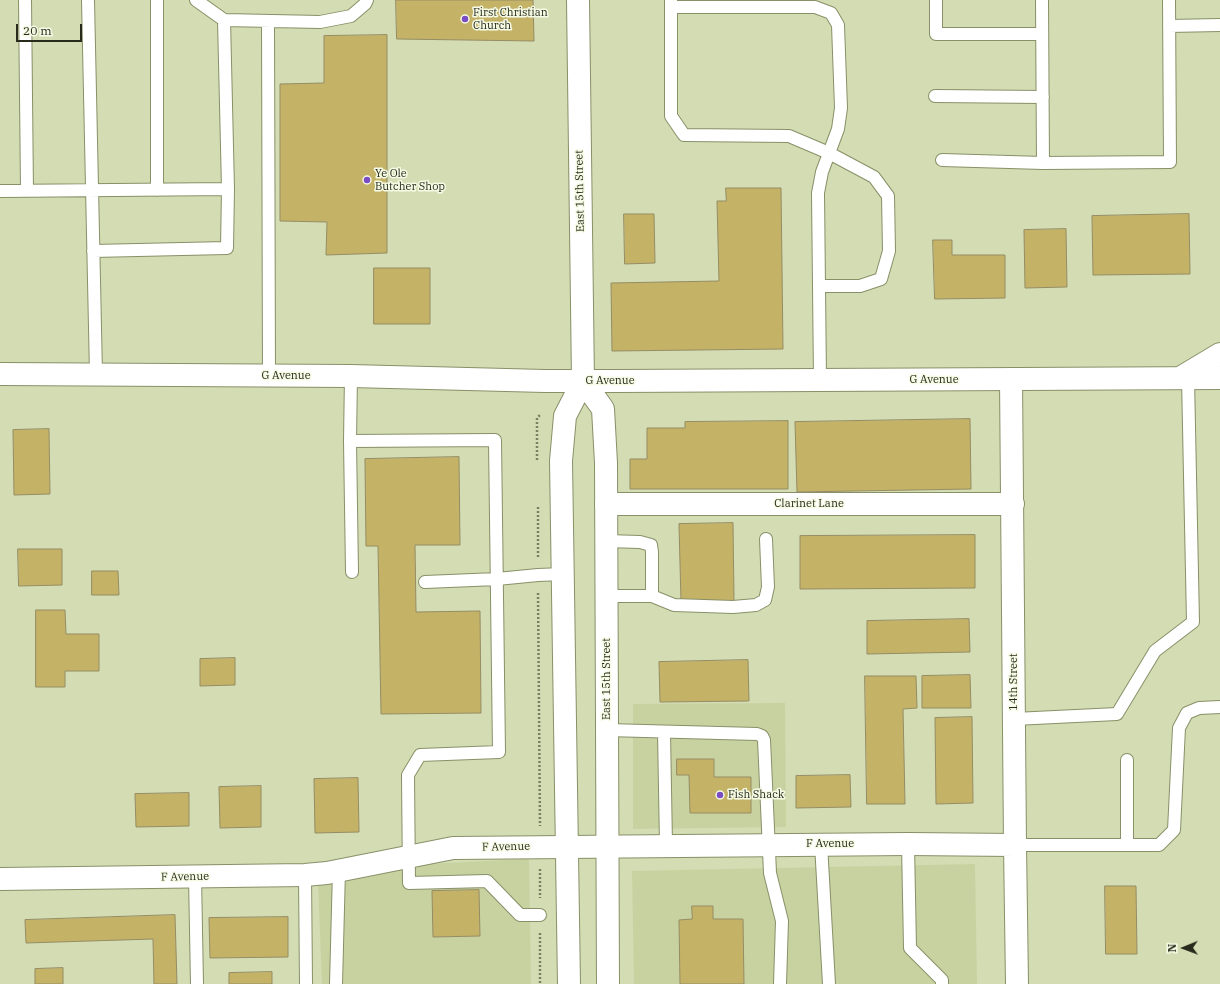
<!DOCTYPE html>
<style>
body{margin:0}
#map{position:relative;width:1220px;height:984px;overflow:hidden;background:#d3dcb2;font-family:"IBM Plex Serif",serif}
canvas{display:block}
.north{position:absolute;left:1164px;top:928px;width:40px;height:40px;-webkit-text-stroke:3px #f6fbe5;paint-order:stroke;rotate:269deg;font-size:11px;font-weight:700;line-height:16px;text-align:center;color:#282b1b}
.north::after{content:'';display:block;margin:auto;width:14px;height:18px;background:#282b1b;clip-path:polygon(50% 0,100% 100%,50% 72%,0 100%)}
.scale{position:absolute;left:16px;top:24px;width:66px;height:18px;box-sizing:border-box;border:2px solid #282b1b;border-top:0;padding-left:5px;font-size:12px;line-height:14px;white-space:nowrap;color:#282b1b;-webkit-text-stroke:3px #f6fbe5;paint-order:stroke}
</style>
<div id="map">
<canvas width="1220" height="984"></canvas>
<div class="north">N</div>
<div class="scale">20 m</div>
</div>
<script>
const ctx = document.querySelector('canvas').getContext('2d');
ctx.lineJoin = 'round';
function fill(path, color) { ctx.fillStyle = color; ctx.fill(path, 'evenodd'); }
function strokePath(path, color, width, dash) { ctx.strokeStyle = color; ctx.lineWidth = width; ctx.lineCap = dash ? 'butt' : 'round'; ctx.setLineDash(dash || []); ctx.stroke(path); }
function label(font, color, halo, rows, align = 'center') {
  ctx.font = font + ' "IBM Plex Serif",serif'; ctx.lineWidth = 3; ctx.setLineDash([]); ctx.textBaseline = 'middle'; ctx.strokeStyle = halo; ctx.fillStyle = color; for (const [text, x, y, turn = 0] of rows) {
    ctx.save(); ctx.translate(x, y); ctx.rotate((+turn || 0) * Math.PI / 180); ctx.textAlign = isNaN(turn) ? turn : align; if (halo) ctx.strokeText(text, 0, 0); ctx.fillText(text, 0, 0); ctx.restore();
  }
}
fill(new Path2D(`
 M785,703L786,827L633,829V704Z
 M529,859L531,984H322L318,883L426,864Z
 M975,864L977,984H634L632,871Z`), '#c8d2a1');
const building = new Path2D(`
 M396,0H533L534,41L397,39Z
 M387,35V253L326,255L327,222L280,221V84L324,83V36Z
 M726,188H781L783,349L612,351L611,283L719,281L717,201H726Z
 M624,214H654L655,263L625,264Z
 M1189,214L1190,274L1093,275L1092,216Z
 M1066,229L1067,287L1025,288L1024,230Z
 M933,240H952V255H1005V298L935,299Z
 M374,268H430V324H374Z
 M970,419L971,489L797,492L795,422Z
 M788,421V489H630V459H647V428H685V422Z
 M49,429L50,494L14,495L13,430Z
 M459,457L460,545H415L416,612L480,611L481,713L381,714L378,546H366L365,459Z
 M733,523L734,601L681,602L679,524Z
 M975,535V588L800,589V536Z
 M18,549H62V585L19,586Z
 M92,571H118L119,595H92Z
 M36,610H65L66,634H99V671H65V687H36Z
 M969,619L970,652L867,654V621Z
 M235,658V685L200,686V659Z
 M748,660L749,701L660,702L659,662Z
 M970,675L971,708H922V676Z
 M865,676H916L917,708L903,709L905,804H867Z
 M972,717L973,803L936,804L935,718Z
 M677,759H714V777H751V813H690L689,775H677Z
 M850,775L851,807L796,808V776Z
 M358,778L359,832L315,833L314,779Z
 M261,786V827L220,828L219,787Z
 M189,793V826L136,827L135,794Z
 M1105,886H1136L1137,954H1106Z
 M479,890L480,936L433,937L432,891Z
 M692,906H713V919H743L744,984H680L679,920L692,919Z
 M175,915L177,984H154L153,939L26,943L25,920Z
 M288,917V957L210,958L209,918Z
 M63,968V984H35V969Z
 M272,972V984H229V973Z`);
fill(building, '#c4b367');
strokePath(building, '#958c64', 1);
const lane = new Path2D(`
 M25,0L27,191
 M88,0L96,374
 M157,0V190
 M936,0V34H1042
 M1042,0L1043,163
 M671,1V116L684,135L789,136L829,153L874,177L888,196L889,251L881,279L860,286H819
 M671,7H815L831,13L838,25L841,108L838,129L822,172L818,193L820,380
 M224,20L320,22L351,16L365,4L367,0
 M268,21L269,376
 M1169,26L1220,25
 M935,96L1043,97
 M942,160L1043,163L1170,162L1169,0
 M0,191L228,189L224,20L196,0
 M93,251L227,248L228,189
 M350,441L351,376
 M606,541L640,542L651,545L652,552V596
 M352,572L350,441L495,440L499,752L420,755L408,775L409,883L487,881L520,915H540
 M425,582L497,579L538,575L563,574
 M606,596H652L674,605L733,607L756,605L765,600L768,587L766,539
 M1014,719L1117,714L1155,651L1193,622L1188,378
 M607,730L757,734L762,736L764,740L770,873L782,921L780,984
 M664,732L666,845
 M1127,760V844
 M821,844L829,984
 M908,844L910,948L942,980V984
 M1015,845H1159L1174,830L1179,728L1187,713L1199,708L1220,707
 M305,875L306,984
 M195,876L197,984
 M336,984L339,870`);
const street = new Path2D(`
 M1011,379L1015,845L1017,984
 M606,504H1013
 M0,879L305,875L327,873L453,848L908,844L1015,845`);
const secondary = new Path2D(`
 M0,374L351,376L545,381H616L1220,378
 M1180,378L1220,354
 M583,381L603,409L606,463L608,984
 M569,984L561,461L565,416L583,381L578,0`);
strokePath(lane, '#889068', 14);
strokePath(street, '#889068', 24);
strokePath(secondary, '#889068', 24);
strokePath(new Path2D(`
 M537,460V418L541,414
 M538,507V558
 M538,593L540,826
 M540,869V898
 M540,933V984`), '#797f62', 2.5, [2, 2]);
strokePath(lane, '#fff', 12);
strokePath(street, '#fff', 22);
strokePath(secondary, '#fff', 22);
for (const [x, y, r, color] of [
 [465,19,4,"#7a4dc5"],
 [367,180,4,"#7a4dc5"],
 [720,795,4,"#7a4dc5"]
]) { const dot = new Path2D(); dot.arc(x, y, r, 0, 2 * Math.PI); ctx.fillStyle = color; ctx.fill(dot); strokePath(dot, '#f6fbe5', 1.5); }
label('11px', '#282b1b', '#f6fbe5', [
 ["First Christian",473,13],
 ["Church",473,26],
 ["Ye Ole",375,174],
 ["Butcher Shop",375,187],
 ["Fish Shack",728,795]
], 'left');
label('11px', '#282b1b', '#f6fbe5', [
 ["East 15th Street",580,191,-91],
 ["G Avenue",286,376],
 ["G Avenue",934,380],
 ["G Avenue",610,381],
 ["Clarinet Lane",809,504],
 ["East 15th Street",607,679,-90],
 ["14th Street",1014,682,-90],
 ["F Avenue",830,844],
 ["F Avenue",506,847,-1],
 ["F Avenue",185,877,-1]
]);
</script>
